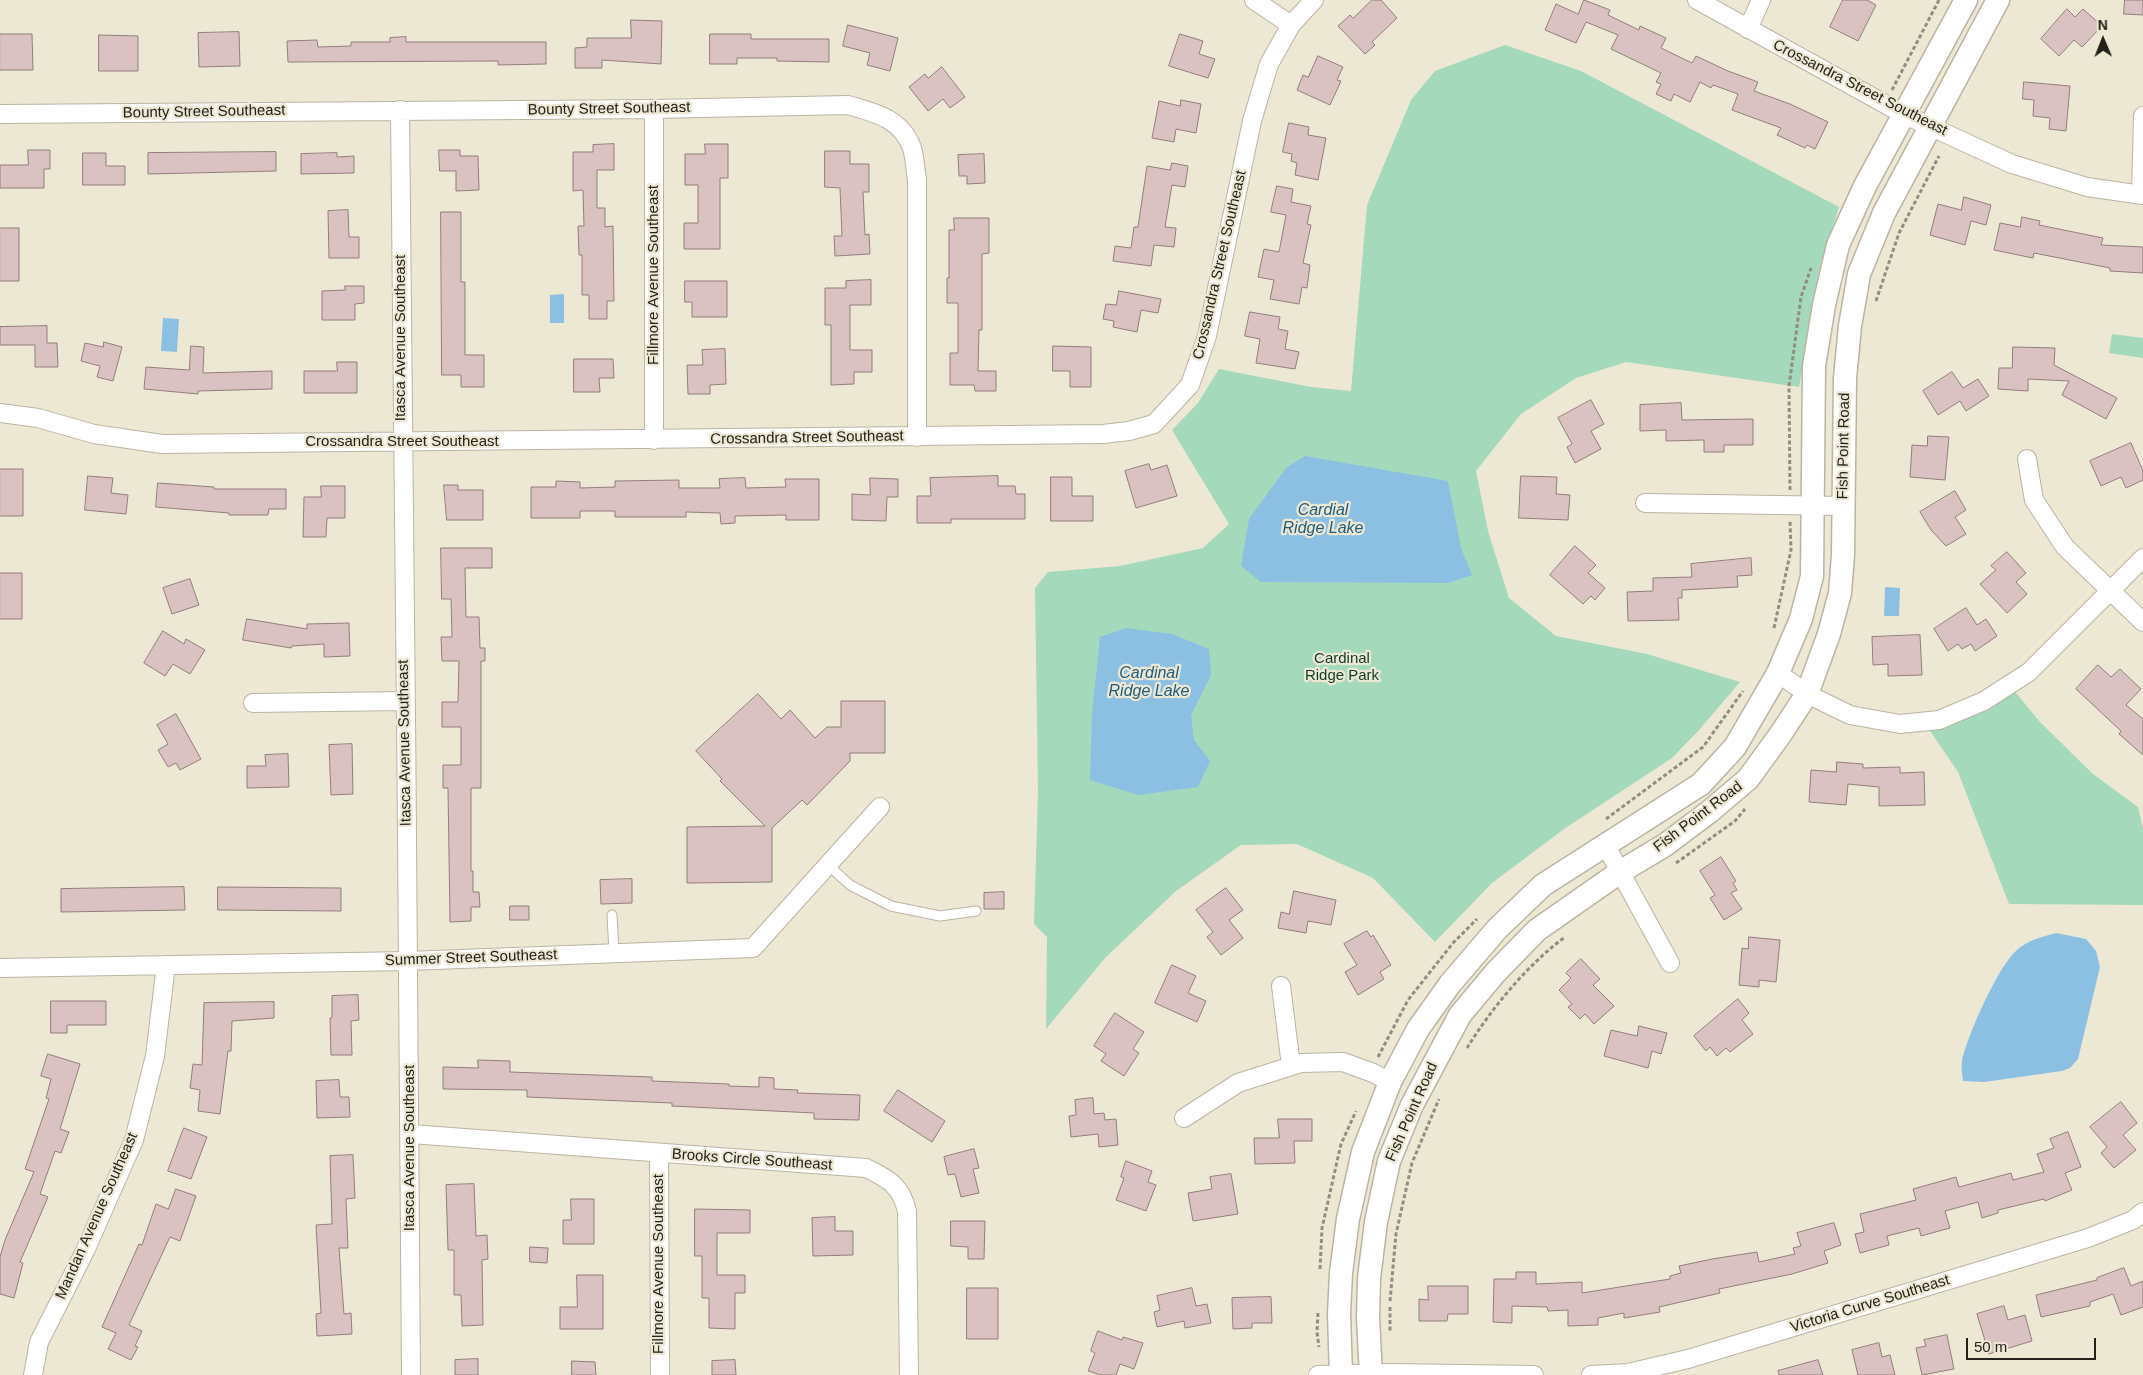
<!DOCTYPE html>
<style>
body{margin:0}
#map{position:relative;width:2143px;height:1375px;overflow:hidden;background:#ede8d4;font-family:Helvetica,sans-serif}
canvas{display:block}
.north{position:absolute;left:2078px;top:15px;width:50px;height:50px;-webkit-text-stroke:4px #ede8d4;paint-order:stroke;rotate:359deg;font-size:14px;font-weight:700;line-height:20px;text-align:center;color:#24211a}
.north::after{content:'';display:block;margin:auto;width:18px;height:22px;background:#24211a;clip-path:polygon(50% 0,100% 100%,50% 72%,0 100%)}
.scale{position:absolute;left:1966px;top:1338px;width:130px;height:22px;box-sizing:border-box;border:2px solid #24211a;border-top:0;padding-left:6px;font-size:15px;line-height:18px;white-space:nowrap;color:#24211a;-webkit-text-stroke:4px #ede8d4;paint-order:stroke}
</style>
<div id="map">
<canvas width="2143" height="1375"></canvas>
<div class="north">N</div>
<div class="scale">50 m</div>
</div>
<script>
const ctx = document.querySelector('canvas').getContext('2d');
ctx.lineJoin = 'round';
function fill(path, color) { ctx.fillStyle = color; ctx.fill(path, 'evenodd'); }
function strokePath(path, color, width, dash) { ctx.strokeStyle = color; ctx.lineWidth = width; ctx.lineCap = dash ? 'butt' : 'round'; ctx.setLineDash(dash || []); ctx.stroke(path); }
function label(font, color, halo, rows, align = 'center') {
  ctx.font = font + ' Helvetica,sans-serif'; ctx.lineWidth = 4.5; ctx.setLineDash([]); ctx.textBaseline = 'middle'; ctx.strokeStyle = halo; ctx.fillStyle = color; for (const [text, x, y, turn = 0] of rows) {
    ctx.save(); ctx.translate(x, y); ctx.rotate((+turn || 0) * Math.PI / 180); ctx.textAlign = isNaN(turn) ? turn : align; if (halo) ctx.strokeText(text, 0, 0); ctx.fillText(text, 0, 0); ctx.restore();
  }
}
fill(new Path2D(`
 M1505,45L1581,71L1839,207L1821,262L1799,387L1626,362L1576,378L1521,414L1476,471L1488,531L1509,598L1556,636L1647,654L1740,682L1700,729L1672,758L1564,829L1492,883L1435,942L1373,878L1297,844L1241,845L1176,891L1106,957L1046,1029L1047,937L1034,924L1038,791L1035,588L1048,572L1120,566L1203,548L1229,524L1172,430L1198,403L1219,369L1311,387L1351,391L1367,205L1411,100L1435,71Z
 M2112,334L2143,338V358L2109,353Z
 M2012,688L2040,722L2093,774L2138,807L2143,829V905L2009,904L1958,772L1924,722Z`), '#a4d9bc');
fill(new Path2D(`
 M564,294V323H550V295Z
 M163,318L179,319L177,352L161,351Z
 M1305,456L1448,481L1461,548L1472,575L1448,583L1261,582L1241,566L1249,519L1286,468Z
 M1885,587L1900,588L1899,616H1884Z
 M1126,628L1172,634L1209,649L1211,675L1191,715L1194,740L1210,761L1198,787L1138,795L1090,780L1092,713L1100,637Z
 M2056,933L2086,939L2096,951L2100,967L2078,1059L2070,1068L2062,1071L1984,1082L1963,1081C1962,1074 1961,1068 1962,1061C1967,1037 1998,966 2017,950C2028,940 2042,937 2056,933Z`), '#8cc0e3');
const building = new Path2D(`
 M1372,0H1381L1397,18L1372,42L1375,45L1365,54L1338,26L1350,15L1353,18Z
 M1584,0L1610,10L1608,15L1639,30L1640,26L1666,38L1661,48L1692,63L1696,56L1728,71L1758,82L1754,91L1790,104L1828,122L1815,149L1807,145L1805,148L1777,135L1781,128L1732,110L1738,94L1713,85L1711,88L1700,82L1690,102L1674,94L1671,101L1656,94L1661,84L1656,82L1661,73L1611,49L1618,35L1586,22L1576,43L1545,30L1556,4L1578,14Z
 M1843,0H1867L1876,5L1858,41L1830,27Z
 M2125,0H2143V15L2124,14Z
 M2067,9L2075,17L2083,9L2102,26L2082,47L2074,40L2059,56L2041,39Z
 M631,20L662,21L661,64L602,60V68H575V48L587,47V38H631Z
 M848,25L898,38L890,71L867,65L870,53L843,46Z
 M239,32L240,66L199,67L198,33Z
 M0,34H32L33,70H0Z
 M710,34H751V39H829V62L777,61V58H737V64H710Z
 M1180,34L1203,41L1199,54L1215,59L1208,78L1169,66Z
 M99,35L138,36V71H99Z
 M406,37V42H546V64L498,65V61L288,62L287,41L317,40L318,47L351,46V42H390V38Z
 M1318,56L1343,67L1337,80L1341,81L1330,105L1297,90L1303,75L1308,77Z
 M942,67L965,97L950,108L943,99L928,111L909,87L925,74L928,78Z
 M2024,82L2070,86L2066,131L2049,129L2050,118L2033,116L2034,100L2023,99Z
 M1181,100L1201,104L1196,133L1176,129L1174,142L1152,138L1159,101L1180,106Z
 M1289,123L1309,127L1308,135L1326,138L1318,180L1295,175L1297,163L1291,161L1292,154L1283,152Z
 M614,144V170H597V208H605V227L613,226L614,301H607V319H589V295H582V255H579L578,226H584L583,190L573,191V152H593V145Z
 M705,144H728V178H720V249H684V223H698V185H685V154H705Z
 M28,150H50V169H44V188H0V165H28Z
 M439,150H460V156H478L479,190L456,191V171H440Z
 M825,151H850V164H869V192H863L865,235L869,234L870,254L835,256L834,236H842L840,188L825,187Z
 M276,152V171L148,174V153Z
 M83,153H106V166H125V185H83Z
 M337,153V157L354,156V173L301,174V154Z
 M984,154L985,183L967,184V176H959L958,155Z
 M1172,163L1188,166L1185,187L1172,185L1165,227L1176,228L1174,247L1154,245L1151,266L1113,261L1115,246L1131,248L1134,227H1138L1147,166L1170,170Z
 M1277,186L1293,189L1291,202L1311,206L1307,224L1311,225L1303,263L1310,265L1307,288L1302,287L1299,304L1270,299L1274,280L1258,277L1264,249L1279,252L1286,215L1271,212Z
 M1964,197L1991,205L1986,225L1971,221L1965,245L1930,235L1938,204L1961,210Z
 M348,210L349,237H359V258H329L328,211Z
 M441,212H461V282H465V355H484V387H461V375H442Z
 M2022,217L2040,221L2039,225L2103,238L2101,245L2143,247V273L2110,271V268L2034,253L2033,258L1994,250L2000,223L2020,227Z
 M954,218H989V253L982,254V330H979L978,371H996V391H975L974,385H950V353H958V303H947V278H949V230H954Z
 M0,228H19V281H0Z
 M871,280V305H850V350H872V372H854V384L831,385V325H825V288H846V281Z
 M685,281H727V317H692V302H685Z
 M345,286H364V303L355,304V320H322V291L345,290Z
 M1119,291L1161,299L1158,313L1141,310L1137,332L1113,327L1114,321L1103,319L1106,304L1116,305Z
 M1250,312L1280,317L1278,329L1288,331L1285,349L1299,352L1295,369L1256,363L1260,339L1245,336Z
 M47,326V343H57L58,367H35V345H0V327Z
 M104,342L122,347L113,381L97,377L100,366L81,361L85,343L103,347Z
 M191,346L204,347L203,373L272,371V389L198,391V394L144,389L146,367L189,370Z
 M1053,346L1091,347V387H1070V371H1053Z
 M2013,347L2055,348L2054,365L2117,398L2106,419L2062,395L2069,381L2028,379V391L1998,389L1999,368H2012Z
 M725,349L726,384L710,385V394H688L687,365H703L702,350Z
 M574,359H613L614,378H599L600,392H574Z
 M337,362H357V393H304V371H337Z
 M1952,372L1963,388L1978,379L1989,396L1966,411L1960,401L1938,415L1923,391Z
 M1591,400L1604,424L1591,431L1601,449L1575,463L1567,447L1572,444L1558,418Z
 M1681,403L1682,420L1753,419V445H1724V452H1704V440L1666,441V430L1640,431V405Z
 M1928,436L1949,437L1945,480L1910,477L1912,445L1927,446Z
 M2131,443L2143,471V480L2126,488L2121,477L2101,486L2090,461Z
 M1149,464L1151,470L1167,465L1177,496L1136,508L1125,471Z
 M0,469H23V516H0Z
 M88,476L113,478L111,493L128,495L126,514L85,510Z
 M998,476V486H1015L1016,494H1025V519H951V523H917V496H931L930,478Z
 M1521,476L1557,477L1556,494L1570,495L1568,520L1519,518Z
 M1051,477H1072V496H1093V521H1051Z
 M745,478L746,488L786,487L785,479H819V520H786V515L735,516V523L721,524L720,513L686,512V517H615V511H580V518H531V487H556V481L580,482V488L615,487V481L679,480V488H720L719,479Z
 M870,478L898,479V497H887L886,521L852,520V494L870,495Z
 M158,483L214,487V489H286V509H269L268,515H229V513L156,507Z
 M444,485H458V490H483V520H447Z
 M321,486H345V518H327L326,537H303L304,497H321Z
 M1955,491L1966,510L1955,517L1966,534L1946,546L1931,530L1920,512Z
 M1575,546L1596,565L1588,573L1605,588L1595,600L1591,596L1583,604L1550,575Z
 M441,548H492V568H465L466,617H479L480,648H485V661H481V788H471V871H473V892H479L480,907H471V921L450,922L448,788H443V765H461V727H442V702H458L459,661H442L441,637H452L451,599H442Z
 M2007,552L2026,573L2016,582L2027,594L2007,613L1980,584L1996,570L1991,566Z
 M1751,558L1752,575L1737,576L1738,587L1682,590V598H1678L1679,620L1628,621L1627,592L1653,591V578L1692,577L1691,564Z
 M0,573H22V619H0Z
 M190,579L199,605L172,614L163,588Z
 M1966,608L1977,625L1986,619L1997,636L1975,651L1971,644L1962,649L1958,644L1948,651L1934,629Z
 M247,619L307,629V624L349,623L350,656L324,657V644L292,646L291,648L243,640Z
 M163,631L184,644L186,639L205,650L190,674L173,664L165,676L144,663Z
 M1920,635L1922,675L1888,676V664L1873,665L1872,637Z
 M2098,665L2111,677L2120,669L2141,689L2126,705L2143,719V755L2119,734L2121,731L2076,689Z
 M758,694L781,719L790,710L815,738L827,727H841V701H885V753H850V761L807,805L802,800L772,828V882L687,883V827L765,826L720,781L722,779L696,751Z
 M176,714L201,759L180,770L176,763L168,767L158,750L168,744L157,725Z
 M352,744L353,794L331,795L329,745Z
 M288,754L289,787L247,788V766H266L265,755Z
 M1837,762L1863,764V768L1900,767V773L1924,772L1925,805L1879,806V787L1848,784L1846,805L1809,802L1811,770L1836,772Z
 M1721,857L1736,881L1733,883L1737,890L1731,893L1742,909L1724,920L1710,898L1715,895L1700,871Z
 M632,879V903L601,904L600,880Z
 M184,887L185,910L61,912V889Z
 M218,887L341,888V911L218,910Z
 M1226,888L1243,910L1229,920L1243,938L1221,955L1207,937L1213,932L1196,910Z
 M1294,891L1336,900L1331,925L1308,921L1306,933L1278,928L1281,912L1289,914Z
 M1004,892V909H984V893Z
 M510,906H529V920H510Z
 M1367,931L1371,937L1373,935L1391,965L1380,972L1384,979L1358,995L1345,972L1357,965L1344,944Z
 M1749,937L1780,940L1776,982L1759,980V987L1739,985L1742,948L1748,949Z
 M1581,959L1600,979L1593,985L1614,1006L1594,1024L1585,1014L1580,1019L1568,1007L1572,1004L1559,990L1571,978L1566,973Z
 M1172,965L1196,976L1188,993L1206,1001L1197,1022L1155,1003Z
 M358,995L359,1020L351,1021L352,1055H331L330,1018L332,1017V996Z
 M1738,999L1749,1013L1742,1020L1753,1034L1730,1052L1726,1048L1717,1056L1710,1047L1706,1051L1694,1036Z
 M51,1001H106V1025H67V1033H51Z
 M274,1002V1018L232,1021L231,1051H228L220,1114L198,1111L200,1090L190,1088L193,1064L202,1065L204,1003Z
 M1115,1013L1144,1032L1133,1049L1139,1053L1124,1076L1101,1061L1106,1054L1094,1046Z
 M1639,1026L1667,1033L1661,1054L1652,1051L1648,1068L1604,1056L1611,1030L1637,1036Z
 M48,1054L80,1064L60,1129L69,1132L61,1153L55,1151L40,1194L48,1197L20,1262L23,1263L14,1298L0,1294V1257L5,1240L34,1172L25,1169L49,1099L46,1098L51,1079L41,1076Z
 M478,1060L510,1061V1072L652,1077V1081L729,1084V1086L759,1087V1077L774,1078V1089L798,1090L797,1093L860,1095L859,1120L814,1119V1113L672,1106V1103L527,1097V1090L443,1089V1067L478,1068Z
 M339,1080L340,1097H349L350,1117L317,1118L316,1081Z
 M898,1090L945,1121L932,1142L884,1111Z
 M1093,1098L1094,1114L1104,1113L1105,1120L1116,1119L1118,1145L1099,1147L1098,1134L1071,1137L1069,1116L1076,1115L1075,1100Z
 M2121,1102L2137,1123L2123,1135L2136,1150L2114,1168L2101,1153L2107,1147L2090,1127Z
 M1278,1119H1312V1141H1294L1295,1163L1255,1164L1254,1138H1279Z
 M184,1128L207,1137L191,1179L168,1171Z
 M2068,1132L2081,1167L2065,1173L2072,1190L2045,1201L2044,1199L1998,1210V1213L1982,1218L1978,1202L1945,1211L1950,1228L1921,1236L1919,1228L1887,1236L1889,1245L1860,1253L1855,1234L1864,1232L1860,1214L1916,1200L1913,1189L1956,1177L1959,1187L2011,1173L2013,1180L2044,1172L2037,1154L2054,1148L2050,1139Z
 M974,1149L979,1168L973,1169L979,1193L961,1197L955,1174L948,1175L944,1157Z
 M353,1155L355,1198L346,1199L348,1248H339L344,1314L351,1313L352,1334L317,1336L316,1314L321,1313L316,1225L332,1224L330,1156Z
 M1126,1161L1152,1171L1148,1182L1156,1185L1146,1211L1116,1200L1124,1178L1121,1177Z
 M1231,1174L1238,1214L1193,1221L1188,1193L1212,1189L1210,1177Z
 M474,1184L476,1236L487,1235L488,1259L482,1260L483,1325L462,1326L461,1295H454V1250H448L446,1185Z
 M176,1189L196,1196L180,1241L170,1237L129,1325L142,1331L135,1346L138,1347L131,1360L108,1349L116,1333L102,1327L139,1244L142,1245L156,1204L168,1209Z
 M571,1199H594V1244H563V1220H571Z
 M695,1209L750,1210V1233H717V1275H745V1293H735V1329L709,1328V1298H702V1256H695Z
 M835,1217V1231H853V1255L813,1256L812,1218Z
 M951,1221H985L984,1259H968V1247L951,1246Z
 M1834,1223L1841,1245L1824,1251L1828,1263L1792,1274L1719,1289L1720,1293L1659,1307L1660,1312L1624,1318V1313L1598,1318V1325L1568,1326V1310L1548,1311L1547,1307L1512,1306V1323L1493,1322L1494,1279H1516V1272H1536V1284L1582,1282V1293L1670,1279V1276L1681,1273L1679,1266L1712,1259L1757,1252L1759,1262L1795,1254L1793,1248L1801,1246L1797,1233Z
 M530,1247L548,1248L547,1263L530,1262Z
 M2124,1268L2131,1286L2143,1281V1307L2121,1315L2113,1294L2090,1302V1306L2041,1317L2036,1295L2097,1280V1278Z
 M577,1275H603V1329H560V1307H577Z
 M1428,1286H1468V1314H1448L1447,1321H1419V1299L1428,1300Z
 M967,1288H998V1339H967Z
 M1192,1288L1196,1306L1207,1304L1211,1323L1185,1328L1184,1321L1157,1327L1154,1312L1160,1310L1157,1296Z
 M1271,1297L1272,1323H1252V1328L1233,1329L1232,1298Z
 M2004,1306L2008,1320L2025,1315L2032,1341L1989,1354L1977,1314Z
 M1098,1331L1122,1340L1123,1337L1143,1343L1134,1369L1120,1364L1116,1375H1101L1088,1371L1095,1353L1091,1351Z
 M1947,1335L1954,1369L1922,1375L1916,1348L1926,1346L1924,1340Z
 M1879,1343L1882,1357L1890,1355L1895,1375H1858L1852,1350Z
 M478,1359V1375H455V1360Z
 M735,1360L736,1375H712V1361Z
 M1818,1360L1823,1375H1779L1778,1371Z
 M572,1361L595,1362L596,1375H572Z`);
fill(building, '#d9c2c1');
strokePath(building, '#937d7c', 1);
const service = new Path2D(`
 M828,865L850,885L891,906L940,916L976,911
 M612,915L614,953`);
const minor = new Path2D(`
 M1254,0L1291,25
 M1697,0L1903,114L2012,164L2087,187L2143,195
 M1748,29L1761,0
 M400,110C402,532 411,953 411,1375
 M0,114L654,109L848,105C875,113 901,118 912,148C915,158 915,169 917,179V437
 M2141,195L2143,116
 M0,413L38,418L94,434L162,444L1103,434L1129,431L1154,424L1190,385L1207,336L1252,121L1269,64L1291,25L1314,0
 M654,440V109
 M2027,459L2034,500L2065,547L2143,622
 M1645,503L1843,506
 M1778,673L1807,694L1850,715L1900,724L1939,720L1984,701L2029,672L2143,558
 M253,703L405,701
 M1606,846L1670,963
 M0,968L408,961L753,948L880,807
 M1281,986L1291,1066
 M1184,1118L1238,1083L1301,1063L1343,1062L1373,1073L1390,1082
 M411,1134L866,1168C889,1179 901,1186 907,1211L909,1375
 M659,1153L660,1375
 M33,1375L39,1342L85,1251L134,1140L155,1056L166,965
 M1318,1375L1391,1373L1534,1375
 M1591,1375L1628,1373L1688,1359L2088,1238L2133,1220L2143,1212`);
const tertiary = new Path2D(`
 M1341,1375L1339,1314L1341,1273L1348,1219L1363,1152L1390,1082L1418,1029L1450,984L1497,929L1543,885L1701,784L1735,747L1778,673L1801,619L1812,576L1814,366L1824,305L1838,245L1865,186L1966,0
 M1371,1375L1368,1318L1369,1278L1376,1222L1389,1161L1412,1105L1460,1015L1496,972L1537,930L1620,872L1665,845L1709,812L1748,779L1780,735L1807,694L1829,634L1840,593L1843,555L1845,378L1850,326L1859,274L1884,213L1998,0`);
strokePath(service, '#bab4a2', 11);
strokePath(minor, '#bab4a2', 20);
strokePath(tertiary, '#bab4a2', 25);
strokePath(new Path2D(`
 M1892,90L1939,0
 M1876,301L1899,233L1939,156
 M1790,490L1789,386L1801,297L1811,268
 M1774,628L1791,550L1790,521
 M1606,819L1703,747L1743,691
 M1676,863L1735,821L1745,809
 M1467,1048C1491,1009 1528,964 1565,937
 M1378,1057L1408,1000L1453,943L1477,919
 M1320,1269L1322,1228L1341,1144L1356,1111
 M1390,1301L1396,1234L1412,1163L1439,1099
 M1390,1307V1333
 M1318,1313L1317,1332L1319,1347`), '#918d7f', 3, [4, 2.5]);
strokePath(service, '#fff', 9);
strokePath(minor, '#fff', 18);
strokePath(tertiary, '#fff', 22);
label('15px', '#24211a', '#ede8d4', [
 ["Crossandra Street Southeast",1860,88,27],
 ["Bounty Street Southeast",609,109,-1],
 ["Bounty Street Southeast",204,112,-1],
 ["Crossandra Street Southeast",1220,265,-77],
 ["Fillmore Avenue Southeast",654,275,-90],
 ["Itasca Avenue Southeast",401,338,-90],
 ["Crossandra Street Southeast",807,438,-1],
 ["Crossandra Street Southeast",402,442],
 ["Fish Point Road",1844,446,-89],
 ["Itasca Avenue Southeast",405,743,-91],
 ["Fish Point Road",1698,817,-37],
 ["Summer Street Southeast",471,958,-2],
 ["Fish Point Road",1412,1112,-66],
 ["Itasca Avenue Southeast",410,1148,-90],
 ["Brooks Circle Southeast",752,1160,4],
 ["Mandan Avenue Southeast",97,1216,-66],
 ["Fillmore Avenue Southeast",659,1264,-90],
 ["Victoria Curve Southeast",1870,1304,-17]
]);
label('15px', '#0d3c27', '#ede8d4', [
 ["Cardinal",1342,659],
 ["Ridge Park",1342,676]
]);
label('italic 16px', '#1f5c7e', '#ede8d4', [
 ["Cardial",1323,511],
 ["Ridge Lake",1323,529],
 ["Cardinal",1149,674],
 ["Ridge Lake",1149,692]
]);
</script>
